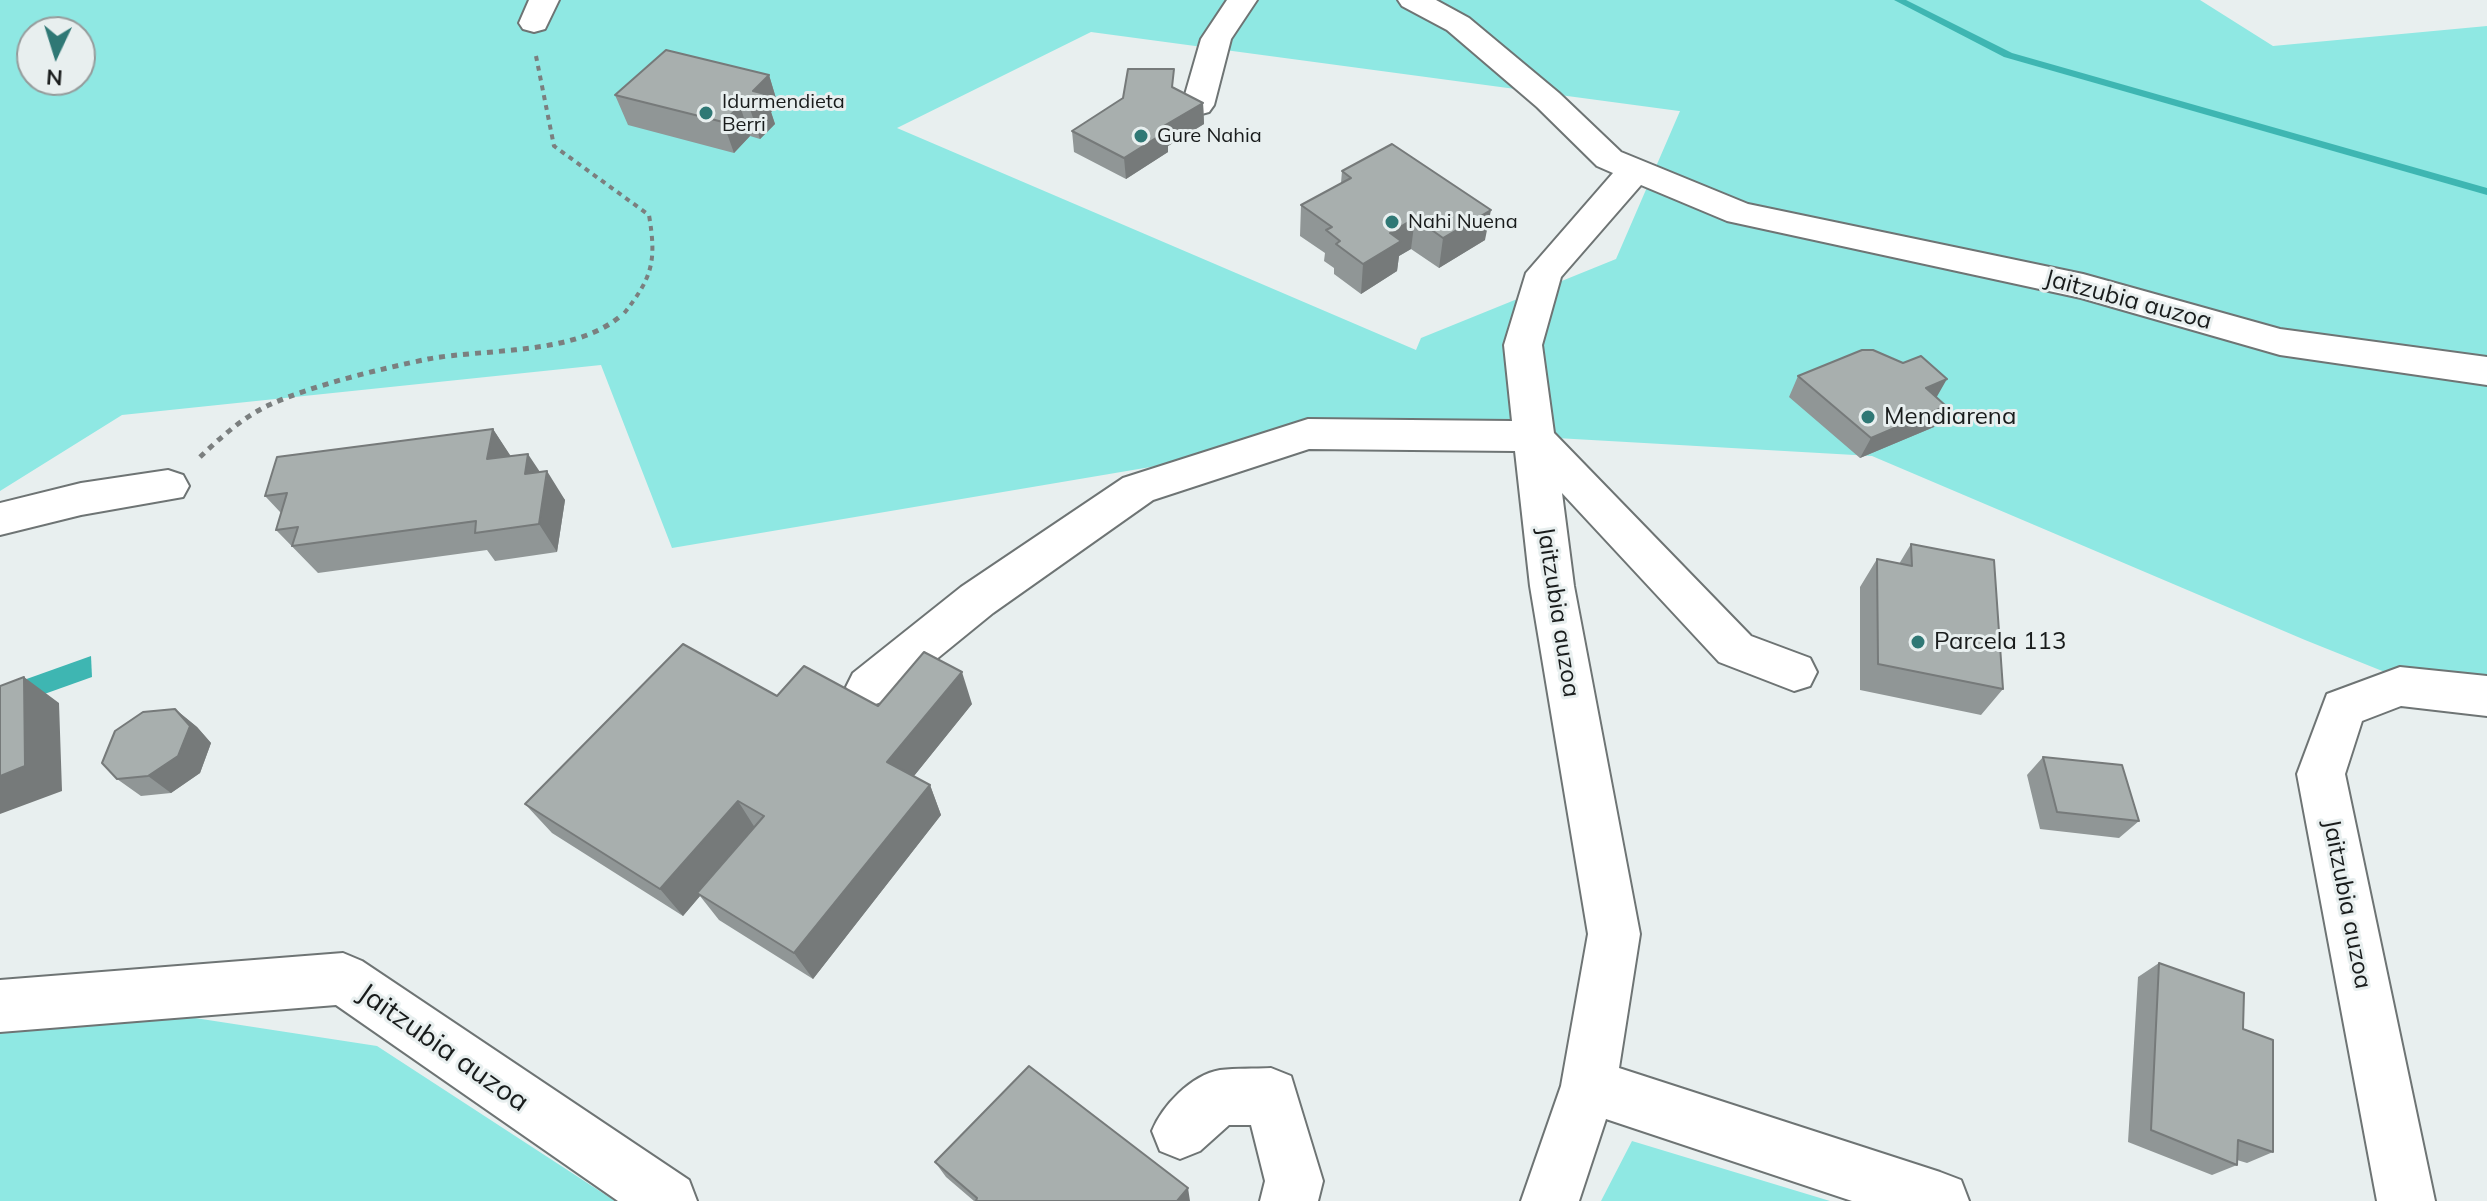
<!DOCTYPE html>
<style>
body{margin:0}
#map{position:relative;width:2487px;height:1201px;overflow:hidden;background:#e8efef;font-family:Mulish,sans-serif}
canvas{display:block}
.north{position:absolute;left:16px;top:16px;width:80px;height:80px;box-sizing:border-box;background:#e8efef;border:2px solid #959b9b;border-radius:50%;rotate:184deg;font-size:22px;font-weight:700;line-height:32px;text-align:center;color:#191c1c}
.north::after{content:'';display:block;margin:auto;width:28px;height:36px;background:#2f7875;clip-path:polygon(50% 0,100% 100%,50% 72%,0 100%)}
</style>
<div id="map">
<canvas width="2487" height="1201"></canvas>
<div class="north">N</div>
</div>
<script>
const ctx = document.querySelector('canvas').getContext('2d');
ctx.lineJoin = 'round';
function fill(path, color) { ctx.fillStyle = color; ctx.fill(path, 'evenodd'); }
function strokePath(path, color, width, dash) { ctx.strokeStyle = color; ctx.lineWidth = width; ctx.lineCap = dash ? 'butt' : 'round'; ctx.setLineDash(dash || []); ctx.stroke(path); }
function label(font, color, halo, rows, align = 'center') {
  ctx.font = font + ' Mulish,sans-serif'; ctx.lineWidth = 6; ctx.setLineDash([]); ctx.textBaseline = 'middle'; ctx.strokeStyle = halo; ctx.fillStyle = color; for (const [text, x, y, turn = 0] of rows) {
    ctx.save(); ctx.translate(x, y); ctx.rotate((+turn || 0) * Math.PI / 180); ctx.textAlign = isNaN(turn) ? turn : align; if (halo) ctx.strokeText(text, 0, 0); ctx.fillText(text, 0, 0); ctx.restore();
  }
}
fill(new Path2D(`
 M0,0H2200L2273,46L2487,26V713L2305,640L1872,456L1381,428L672,548L601,365L122,415L0,491ZM32,32H80V80H32ZM1091,32L1679,111H1680L1616,259L1421,338L1416,350L897,128Z
 M0,988L377,1046L615,1201H0Z
 M1632,1141L1830,1201H1601Z`), '#8fe8e3');
fill(new Path2D(`
 M91,656L92,677L8,707L7,686Z`), '#3eb6b2');
fill(new Path2D(`
 M1894,0H1906L2012,53L2487,188V195L2004,57Z`), '#3eb6b2');
const minor = new Path2D(`
 M529,0H559L545,29L534,32L523,29L519,23Z
 M1227,0H1257L1231,39L1214,105L1209,112L1198,115L1187,112L1182,105L1201,39Z
 M1398,0H1436L1469,18L1559,93L1621,152L1748,204L2083,274L2280,329L2487,357V385L2280,355L2081,298L1727,221L1641,185L1561,277L1542,345L1554,433L1751,636L1810,658L1817,672L1810,686L1794,691L1719,662L1562,493L1574,586L1640,934L1619,1068L1940,1172L1961,1180L1969,1201H1852L1606,1119L1579,1201H1521L1561,1086L1588,934L1530,586L1515,451L1309,449L1153,500L993,613L885,701L869,706L853,701L846,687L853,673L961,587L1123,478L1308,419L1512,421L1504,345L1526,273L1613,173L1597,166L1537,107L1447,30L1402,6Z
 M168,470L183,475L189,486L183,497L81,515L0,535V503L81,483Z
 M2400,667L2487,676V716L2401,706L2362,721L2345,774L2435,1201H2377L2297,774L2327,694Z
 M343,953L362,961L689,1180L697,1201H618L336,1005L0,1032V980Z
 M1271,1068L1291,1076L1323,1181L1318,1201H1260L1265,1181L1251,1125H1229L1200,1151L1180,1159L1160,1151L1152,1131C1162,1106 1191,1075 1220,1070C1236,1068 1254,1069 1271,1068Z`);
strokePath(minor, '#6e7474', 4);
strokePath(new Path2D(`
 M536,56L554,146L649,215C657,263 652,278 622,316`), '#7b7f7f', 4, [5, 5]);
strokePath(new Path2D(`
 M200,457C220,438 243,417 269,405C313,385 380,369 428,359C487,348 576,356 623,314`), '#7b7f7f', 5, [6, 6]);
fill(minor, '#fff');
fill(new Path2D(`
 M769,75L778,105L771,112L775,124L760,139L750,136L734,153L628,125L615,95Z
 M1175,88L1203,103L1204,124L1168,146V152L1126,179L1074,152L1072,131Z
 M1342,171L1485,240L1439,268L1411,249L1399,256L1397,271L1361,294L1334,274V268L1324,261L1325,253L1300,236L1301,205L1341,183Z
 M1798,376L1936,397L1934,427L1860,458L1789,397Z
 M493,429L510,456L540,472L565,500L557,552L495,561L487,550L318,573L276,530L281,513L265,496Z
 M1911,544L2003,689L1981,715L1860,690V587L1877,559L1899,564Z
 M777,696L878,706L972,704L914,776L930,785L941,815L813,979L719,920L700,896L683,916L552,833L525,804Z
 M175,709L197,727L211,743L200,773L171,793L141,796L117,779Z
 M2043,757L2139,821L2119,838L2040,829L2027,775Z
 M2159,963L2273,1152L2247,1163L2237,1160V1165L2212,1175L2128,1142L2138,977Z
 M935,1162L1190,1201H974L946,1177Z`), '#909696');
fill(new Path2D(`
 M769,75L778,105L771,112L775,124L760,139L750,109L753,91Z
 M1203,103L1204,124L1168,146V152L1126,179L1124,158L1162,127Z
 M740,106L750,136L734,153L723,122Z
 M1491,210L1485,240L1439,268L1443,238Z
 M1415,218L1411,249L1399,256L1397,271L1361,294L1363,264L1390,233Z
 M1947,379L1935,400L1926,388Z
 M1946,406L1934,427L1860,458L1871,438Z
 M493,429L512,458L487,459Z
 M528,454L546,481L547,471L565,500L557,552L539,524L525,474Z
 M962,672L972,704L901,792L887,762Z
 M24,677L59,703L62,791L0,814V776Z
 M175,709L197,727L211,743L200,773L171,793L148,776Z
 M930,785L941,815L813,979L794,953Z
 M738,801L757,831L697,893L700,896L683,916L660,889Z
 M1188,1188L1190,1201H1177Z`), '#767a7a');
const building = new Path2D(`
 M666,50L769,75L753,91L765,94L750,109L740,106L723,122L615,95Z
 M1128,69H1174L1172,87L1203,103L1162,127L1167,131L1124,158L1072,131L1123,98Z
 M1392,144L1491,210L1443,238L1415,218L1390,233L1401,241L1363,264L1336,244L1340,241L1326,230L1332,227L1301,205L1351,178L1342,171Z
 M1862,350H1873L1903,363L1921,356L1947,379L1926,388L1946,406L1871,438L1798,376Z
 M493,429L487,459L528,454L525,474L547,471L539,524L475,533L476,521L292,546L298,527L276,530L287,493L265,496L277,457Z
 M1911,544L1994,560L2003,689L1878,664L1877,559L1912,566Z
 M683,644L777,696L804,666L878,706L924,652L962,672L887,762L930,785L794,953L697,893L764,816L738,801L660,889L525,804Z
 M24,677L25,766L0,776V686Z
 M175,709L190,726L178,756L148,776L117,779L102,763L115,731L143,712Z
 M2043,757L2122,765L2139,821L2057,812Z
 M2159,963L2244,993L2243,1029L2273,1040V1152L2238,1140L2237,1165L2151,1130Z
 M1029,1066L1188,1188L1177,1201H976L977,1198L935,1162Z`);
fill(building, '#a8afae');
strokePath(building, '#767a7a', 2);
for (const [x, y, r, color] of [
 [706,113,8,"#2f7875"],
 [1141,136,8,"#2f7875"],
 [1392,222,8,"#2f7875"],
 [1868,417,8,"#2f7875"],
 [1918,642,8,"#2f7875"]
]) { const dot = new Path2D(); dot.arc(x, y, r, 0, 2 * Math.PI); ctx.fillStyle = color; ctx.fill(dot); strokePath(dot, '#e8efef', 3); }
label('20px', '#191c1c', '#e8efef', [
 ["Idurmendieta",722,102],
 ["Berri",722,125],
 ["Gure Nahia",1157,136],
 ["Nahi Nuena",1408,222]
], 'left');
label('24px', '#191c1c', '#e8efef', [
 ["Jaitzubia auzoa",2128,300,15],
 ["Jaitzubia auzoa",1558,612,81],
 ["Jaitzubia auzoa",2347,904,79]
]);
label('24px', '#191c1c', '#e8efef', [
 ["Mendiarena",1884,417],
 ["Parcela 113",1934,642]
], 'left');
label('28px', '#191c1c', '#e8efef', [
 ["Jaitzubia auzoa",443,1048,35]
]);
</script>
